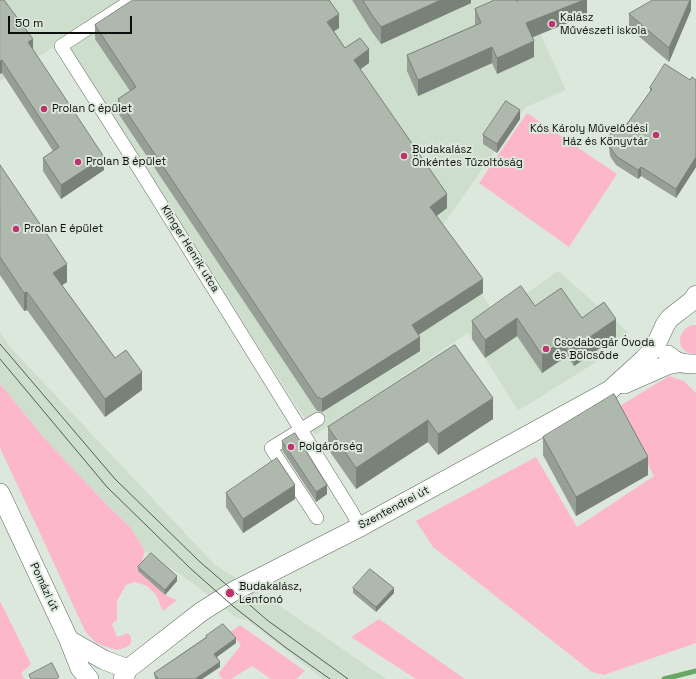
<!DOCTYPE html>
<meta charset="utf-8">
<style>
body{margin:0}
#map{position:relative;width:696px;height:679px;overflow:hidden;background:#dde8dc;font-family:"Space Grotesk",sans-serif}
canvas{display:block}
.scale{position:absolute;left:8px;top:16px;width:124px;height:18px;box-sizing:border-box;border:2px solid #0c100c;border-top:0;padding-left:5px;font-size:12px;line-height:14px;white-space:nowrap;color:#0c100c;-webkit-text-stroke:3px #dde8dc;paint-order:stroke}
</style>
<div id="map">
<canvas width="696" height="679"></canvas>
<div class="scale">50 m</div>
</div>
<script>
const ctx = document.querySelector('canvas').getContext('2d');
ctx.lineJoin = 'round';
function fill(path, color) { ctx.fillStyle = color; ctx.fill(path, 'evenodd'); }
function strokePath(path, color, width, dash) { ctx.strokeStyle = color; ctx.lineWidth = width; ctx.lineCap = dash ? 'butt' : 'round'; ctx.setLineDash(dash || []); ctx.stroke(path); }
function label(font, color, halo, rows, align = 'center') {
  ctx.font = font + ' "Space Grotesk",sans-serif'; ctx.lineWidth = 4; ctx.setLineDash([]); ctx.textBaseline = 'middle'; ctx.strokeStyle = halo; ctx.fillStyle = color; for (const [text, x, y, turn = 0] of rows) {
    ctx.save(); ctx.translate(x, y); ctx.rotate((+turn || 0) * Math.PI / 180); ctx.textAlign = isNaN(turn) ? turn : align; if (halo) ctx.strokeText(text, 0, 0); ctx.fillText(text, 0, 0); ctx.restore();
  }
}
fill(new Path2D(`
 M0,0H524L535,22L566,90L526,107L440,229L494,313L476,327L530,291L558,271L629,333L604,357L518,411L485,358L468,333L315,435L63,41L0,81Z
 M0,332L11,348L215,565L267,597L386,679H323L247,620L236,618L194,584L145,551L130,527L108,506L45,439L0,384Z`), '#cedecc');
fill(new Path2D(`
 M527,113L617,174L569,247L479,183Z
 M692,325H696V354C677,354 674,332 692,325Z
 M669,376L684,381L696,393V643L604,675L592,672L433,547L416,521L536,457L577,527L654,476L618,407Z
 M0,384L45,439L108,506L130,527L145,551L139,571L165,595L177,600L163,611L156,595L147,586L135,582L126,585L117,601V620L112,624L117,637L128,633L131,637V643L127,647L117,650L107,647L96,643L85,631L46,546L0,448Z
 M0,601L31,664L21,673L24,679H0Z
 M379,619L465,679H416L351,637Z
 M240,625L305,671L296,679H271L252,666L231,679H223L218,674L241,645L230,632Z`), '#fcb7cb');
strokePath(new Path2D(`
 M664,679L696,671`), '#69a767', 5);
const street = new Path2D(`
 M132,0L61,46L141,172L352,512L360,527
 M317,518L271,448L318,419`);
const secondary = new Path2D(`
 M668,355C677,364 684,364 696,364
 M624,384L667,365L678,363
 M0,493L69,640L80,668L89,679
 M69,640L104,660L128,669
 M123,679L128,669L133,665L201,612L234,591L360,527L610,390L643,360L655,347L665,325L670,318L692,301L696,295`);
strokePath(street, '#5f695e', 14);
strokePath(secondary, '#5f695e', 20);
strokePath(street, '#fff', 13);
strokePath(secondary, '#fff', 19);
strokePath(new Path2D(`
 M0,344L115,479L199,561L267,620L348,679
 M0,359L107,487L191,569L234,607L285,647L330,679`), '#545a54', 1);
fill(new Path2D(`
 M0,0L33,51L104,170L61,199L43,171V158L53,151L2,73Z
 M352,0H471V3L381,44L372,32Z
 M587,0V15L532,37L534,57L497,74L492,63L418,96L407,71V55L475,25V9L516,1Z
 M691,0V10L669,62L629,28V14Z
 M95,25L339,28L334,31L345,48L369,63L360,69L447,208L436,216L483,293L418,335L420,351L322,412L317,411L118,113V99L130,91L95,39Z
 M690,80H696V167L676,198L641,176L638,179L616,165L610,156L609,147V137L627,124L650,92V88Z
 M520,119L497,153L483,144V135Z
 M0,165L67,282L62,285L115,358L142,390L105,417L27,310L24,311L0,275Z
 M535,306L582,318L616,337L574,366L567,356L542,373L517,336L485,358L472,339V321Z
 M455,345L493,419L438,455L428,442L356,489L328,449V427Z
 M543,437L648,475L576,516L543,455Z
 M282,441L327,494L316,502L282,450Z
 M226,493L295,499L243,533L226,507Z
 M138,567L177,581L165,595L138,571Z
 M353,588L394,593L376,612L353,593Z
 M206,636L236,643L217,657L220,667L202,679H155L154,673L206,637Z`), '#969e95');
fill(new Path2D(`
 M441,0H471V3L381,44V27Z
 M584,0H587V15L526,40V23Z
 M690,0H691V10L669,62V48Z
 M339,14V28L327,36V22Z
 M33,39V52L28,42Z
 M534,41V57L497,74V58Z
 M492,47V63L418,96V80Z
 M369,49V63L354,74V60Z
 M2,60V73L0,74V61Z
 M520,110V119L497,153V144Z
 M104,157V170L61,199V185Z
 M696,157V167L676,198V189Z
 M641,167V176L638,179V170Z
 M447,194V208L430,221V207Z
 M67,264V282L53,291V273Z
 M483,279V293L412,339V325Z
 M27,292V310L24,311V293Z
 M517,318V336L485,358V340Z
 M616,319V337L574,366V348Z
 M420,337V351L322,412V399Z
 M567,338V356L542,373V355Z
 M142,372V390L105,417V399Z
 M493,398V419L438,455V434Z
 M428,420V442L356,489V468Z
 M648,457V475L576,516V497Z
 M295,485V499L243,533V519Z
 M327,485V494L316,502V492Z
 M177,576V581L165,595V590Z
 M394,588V593L376,612V607Z
 M236,638V643L214,659V654Z
 M220,662V667L202,679H195Z`), '#7a8179');
const building = new Path2D(`
 M0,0H4L33,39L28,42L104,157L61,185L43,158L59,147L2,60L0,61Z
 M133,0H329L339,14L327,22L345,48L360,38L369,49L354,60L447,194L430,207L483,279L412,325L420,337L322,399L317,397L118,99L136,87L95,25Z
 M363,0H441L381,27L372,15Z
 M495,0H516V1L519,0H584L526,23L534,41L497,58L492,47L418,80L407,55L481,23L475,9Z
 M653,0H690L669,48L629,14Z
 M665,64L690,80L692,77L696,80V157L676,189L641,167L638,170L616,156L610,147L609,137L613,128L620,123L627,124L652,89L650,88Z
 M506,101L520,110L497,144L483,135Z
 M0,165L67,264L53,273L115,358L126,350L142,372L105,399L27,292L24,293L0,257Z
 M521,286L535,306L561,288L582,318L604,302L616,319L574,348L567,338L542,355L517,318L485,340L472,321Z
 M455,345L493,398L438,434L428,420L356,468L328,427Z
 M614,394L648,457L576,497L543,437Z
 M295,433L327,485L316,492L282,441Z
 M277,458L295,485L243,519L226,493Z
 M151,553L177,576L165,590L138,567Z
 M370,569L394,588L376,607L353,588Z
 M223,624L236,638L214,654L220,662L195,679H158L154,673L207,637L206,636Z
 M52,663L59,677L56,679H31L29,675Z`);
fill(building, '#aeb8ad');
strokePath(building, '#7a8179', 1);
for (const [x, y, r, color] of [
 [552,24,4,"#bf346e"],
 [44,109,4,"#bf346e"],
 [656,135,4,"#bf346e"],
 [404,156,4,"#bf346e"],
 [78,162,4,"#bf346e"],
 [16,229,4,"#bf346e"],
 [546,349,4,"#bf346e"],
 [291,447,4,"#bf346e"],
 [230,593,5,"#bf346e"]
]) { const dot = new Path2D(); dot.arc(x, y, r, 0, 2 * Math.PI); ctx.fillStyle = color; ctx.fill(dot); strokePath(dot, '#dde8dc', 1.5); }
label('11px', '#0c100c', '#dde8dc', [
 ["Kalász",560,18],
 ["Művészeti iskola",560,31],
 ["Prolan C épület",52,109],
 ["Kós Károly Művelődési",648,129,"right"],
 ["Ház és Könyvtár",648,142,"right"],
 ["Budakalász",412,150],
 ["Önkéntes Tűzoltóság",412,163],
 ["Prolan B épület",86,162],
 ["Prolan E épület",24,229],
 ["Csodabogár Óvoda",554,343],
 ["és Bölcsőde",554,356],
 ["Polgárőrség",299,447],
 ["Budakalász,",239,587],
 ["Lenfonó",239,600]
], 'left');
label('11px', '#0c100c', '#dde8dc', [
 ["Klinger Henrik utca",190,249,58],
 ["Szentendrei út",394,508,-28],
 ["Pomázi út",44,587,65]
]);
</script>
